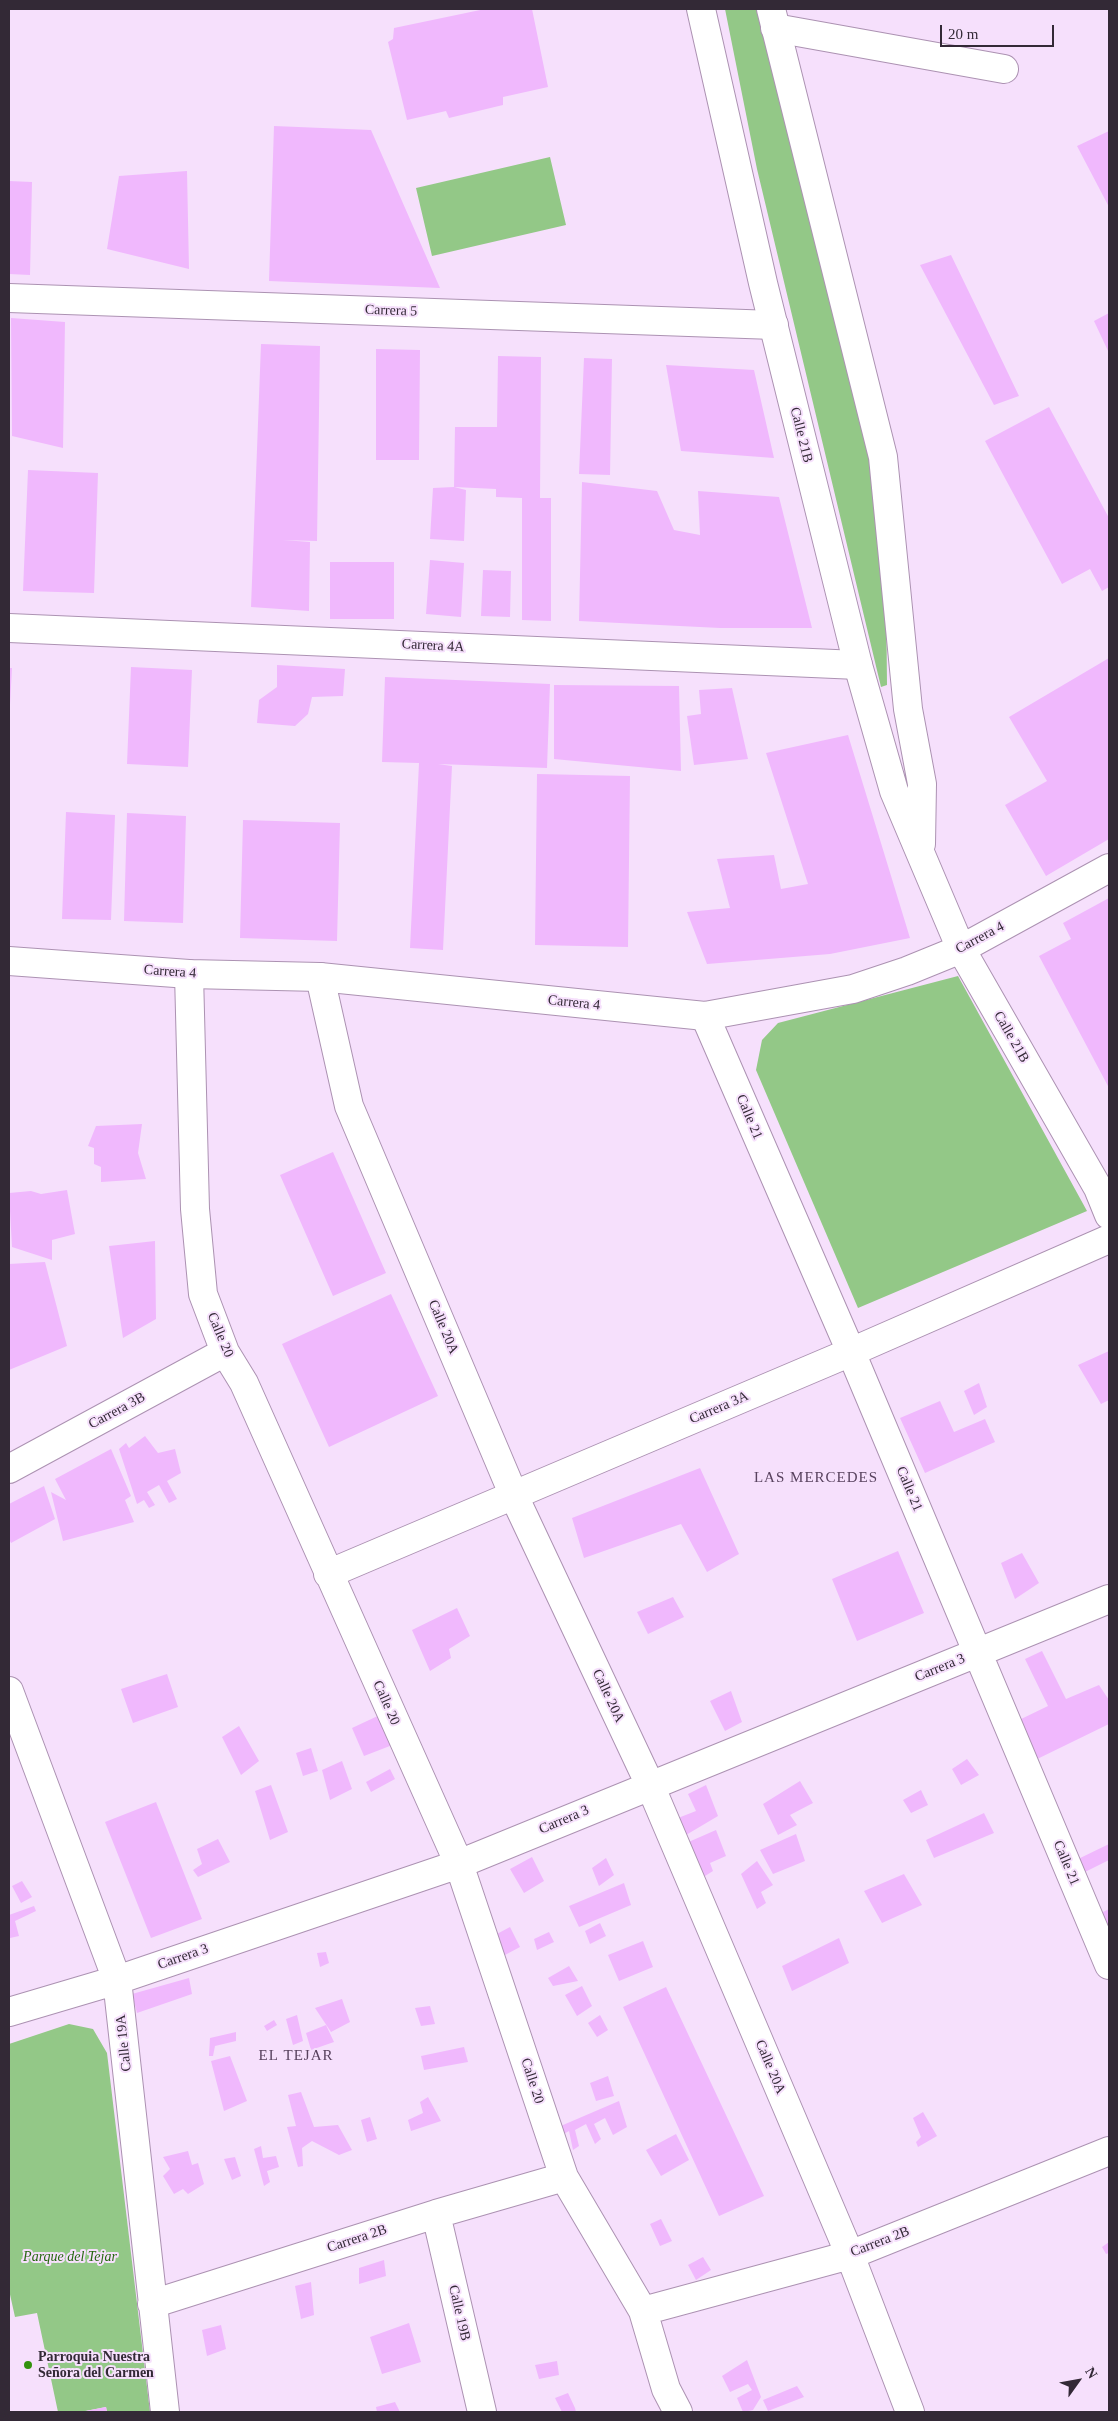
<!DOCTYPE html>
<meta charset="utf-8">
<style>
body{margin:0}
#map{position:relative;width:1118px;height:2421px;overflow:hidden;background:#f6e0fc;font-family:Georgia,serif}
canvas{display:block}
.frame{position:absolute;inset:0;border:10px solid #332936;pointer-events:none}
.north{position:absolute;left:1053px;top:2356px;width:50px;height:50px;-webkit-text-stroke:4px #f6e0fc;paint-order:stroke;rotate:58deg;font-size:14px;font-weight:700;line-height:20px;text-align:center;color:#332936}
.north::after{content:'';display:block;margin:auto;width:18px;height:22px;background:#332936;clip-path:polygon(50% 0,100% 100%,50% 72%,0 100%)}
.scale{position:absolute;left:940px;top:25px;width:114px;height:22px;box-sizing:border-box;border:2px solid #332936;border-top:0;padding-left:6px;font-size:15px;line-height:18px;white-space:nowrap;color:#332936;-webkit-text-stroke:4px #f6e0fc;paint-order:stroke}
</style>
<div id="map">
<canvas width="1118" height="2421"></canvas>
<div class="frame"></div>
<div class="north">N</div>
<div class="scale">20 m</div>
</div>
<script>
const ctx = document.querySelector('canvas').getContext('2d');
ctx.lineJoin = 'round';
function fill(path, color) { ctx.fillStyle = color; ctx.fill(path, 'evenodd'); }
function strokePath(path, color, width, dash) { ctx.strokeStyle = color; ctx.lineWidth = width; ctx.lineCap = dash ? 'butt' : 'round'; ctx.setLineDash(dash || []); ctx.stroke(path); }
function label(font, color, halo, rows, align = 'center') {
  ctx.font = font + ' Georgia,serif'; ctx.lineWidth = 4; ctx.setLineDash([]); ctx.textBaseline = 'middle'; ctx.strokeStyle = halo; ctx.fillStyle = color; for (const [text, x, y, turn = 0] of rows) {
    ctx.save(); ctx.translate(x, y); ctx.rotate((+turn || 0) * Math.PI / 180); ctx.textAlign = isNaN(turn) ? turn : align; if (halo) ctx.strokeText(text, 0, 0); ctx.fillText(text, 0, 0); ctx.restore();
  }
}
fill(new Path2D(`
 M725,9H763L876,470L886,588L887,685L881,687L757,169Z
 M550,157L566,225L432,256L416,188Z
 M958,976L1087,1211L858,1308L756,1070L762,1040L778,1023Z
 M69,2024L93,2029L107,2053L150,2412H107L106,2407L80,2412H58L37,2313L15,2317L9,2290V2044Z`), '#93c887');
fill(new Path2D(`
 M485,9H532L548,87L503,97V105L449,118L446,111L407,120L388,42L393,39L394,28Z
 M274,126L371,130L440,288L269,281Z
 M1109,131V207L1077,146Z
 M187,171L189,269L107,249L119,176Z
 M9,181L32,182L30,275L9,274Z
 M951,255L983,321L1019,396L994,405L920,265Z
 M1109,313V353L1094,321Z
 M11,318L65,322L63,448L12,436Z
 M261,344L320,346L317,541L283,540L310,542L309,611L251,607Z
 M376,349L420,350L419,460H376Z
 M498,356L541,357L540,498H551V621L522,620V498L496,497V489L454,487L466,490L464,541L430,539L433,488L454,487L455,427H497Z
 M584,358L612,359L610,475L579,474Z
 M666,365L754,370L774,458L681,451Z
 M1049,407L1109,518V587L1102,591L1090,569L1062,584L985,441Z
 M28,470L98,473L94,593L23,591Z
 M582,482L657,491L674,530L700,535L698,491L779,497L812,628H720L579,621Z
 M430,560L464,563L461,617L426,614Z
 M330,562H394V619H330Z
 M483,570L511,571L510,617L481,616Z
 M1109,658V839L1046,876L1005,805L1047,781L1009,717Z
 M277,665L345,669L343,696L312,697L308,714L295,726L257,723L259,700L277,687Z
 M131,667L192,670L188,767L127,764Z
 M9,668H12L10,705H9Z
 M385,677L550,684L547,768L438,764L452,766L443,950L410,948L419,763L382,762Z
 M554,685L679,686L681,771L554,759Z
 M732,688L748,759L694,765L687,716L701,714L699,690Z
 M848,735L910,938L830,954L707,964L687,912L730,908L717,859L774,855L781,889L808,884L766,753Z
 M537,774L630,776L628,947L535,945Z
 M66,812L115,815L111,920L62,919Z
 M127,813L186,816L183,923L124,921Z
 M243,820L340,823L337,941L240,938Z
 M1109,898V1088L1039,956L1071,939L1063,923Z
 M142,1124L138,1153L146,1179L101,1182V1167L94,1164V1148L88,1146L96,1126Z
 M333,1152L386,1273L333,1296L280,1175Z
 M67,1190L75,1234L52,1240V1260L12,1247L9,1193L31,1191L41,1194Z
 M155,1241L156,1319L123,1338L109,1246Z
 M45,1262L67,1346L9,1370V1264Z
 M391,1294L438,1396L329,1447L282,1344Z
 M1109,1351V1400L1101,1404L1078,1365Z
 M979,1383L987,1407L974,1415L964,1391Z
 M940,1401L954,1432L985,1419L995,1442L925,1473L900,1418Z
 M145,1436L158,1453L175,1449L181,1473L167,1481L177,1499L169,1503L159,1485L147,1492L155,1505L149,1508L144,1500L137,1504L119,1449L126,1443L129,1448Z
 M111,1449L131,1496L125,1500L134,1522L63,1541L51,1492L66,1500L55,1479Z
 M700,1468L739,1554L707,1572L681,1524L584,1558L572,1518Z
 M44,1486L55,1519L11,1543L9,1539V1504Z
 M898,1551L924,1613L857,1641L832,1579Z
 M1022,1553L1039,1583L1015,1599L1001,1563Z
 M673,1597L684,1617L648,1634L637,1612Z
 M457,1608L470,1636L449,1649L451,1658L430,1671L412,1630Z
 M1042,1651L1066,1699L1099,1685L1109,1700V1724L1029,1763L1017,1721L1048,1706L1025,1659Z
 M167,1674L178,1707L133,1723L121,1689Z
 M731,1691L742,1722L725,1731L710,1701Z
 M382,1714L395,1744L364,1756L352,1728Z
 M239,1726L259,1761L241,1775L222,1737Z
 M311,1748L318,1771L303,1776L296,1753Z
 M967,1759L979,1775L961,1785L952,1769Z
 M342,1761L352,1789L330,1800L322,1770Z
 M390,1769L395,1779L371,1792L366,1782Z
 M800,1781L813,1803L790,1815L797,1825L778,1835L763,1804Z
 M271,1785L288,1832L270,1840L255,1791Z
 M706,1785L718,1816L686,1835L678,1818L696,1811L688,1794Z
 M921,1790L928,1805L911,1813L903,1800Z
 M156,1802L202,1919L151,1938L105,1822Z
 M984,1813L994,1833L934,1858L926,1840Z
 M716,1830L726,1856L710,1863L713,1871L697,1881L684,1844Z
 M796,1834L805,1861L773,1874L760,1850Z
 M218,1839L230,1862L198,1877L193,1870L202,1864L197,1849Z
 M1109,1844V1860L1081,1874L1074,1861Z
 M532,1857L544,1881L524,1893L510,1869Z
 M606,1858L614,1875L599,1886L592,1868Z
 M757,1861L773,1885L761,1892L766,1903L757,1909L741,1874Z
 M904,1874L922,1905L882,1923L864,1891Z
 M22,1881L32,1897L21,1903L12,1886Z
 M624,1883L631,1905L579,1927L569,1906Z
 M34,1906L36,1911L15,1921L19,1936L10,1938L9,1915Z
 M1109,1909V1926L1101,1929L1095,1916Z
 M600,1923L606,1936L590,1944L585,1931Z
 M510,1927L520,1947L505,1955L495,1935Z
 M549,1932L554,1942L537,1950L534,1939Z
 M839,1938L849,1963L792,1991L782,1966Z
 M643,1941L653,1967L619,1981L608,1955Z
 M326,1952L329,1963L320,1967L317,1953Z
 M569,1966L578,1981L553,1986L548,1978Z
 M189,1978L192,1994L137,2013L132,1994Z
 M582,1986L592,2006L577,2016L565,1995Z
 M666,1987L764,2196L719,2216L623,2007Z
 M342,1999L350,2022L331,2032L315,2008Z
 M430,2006L435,2024L421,2026L415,2008Z
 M297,2015L303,2041L293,2045L286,2019Z
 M600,2015L608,2030L597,2037L588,2023Z
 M274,2020L277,2025L267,2031L264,2026Z
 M326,2025L334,2042L311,2050L306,2033Z
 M236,2032V2041L215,2046L213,2056H209L210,2038Z
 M464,2047L468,2062L424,2070L421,2056Z
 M230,2056L247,2101L224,2111L211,2061Z
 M608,2076L614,2096L596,2101L590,2083Z
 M301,2092L314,2127L338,2125L352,2150L339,2155L312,2141L302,2148L303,2166L298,2167L287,2127L296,2126L288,2095Z
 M428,2097L441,2121L411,2131L408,2120L423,2113L420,2102Z
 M619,2101L627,2127L613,2135L605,2118L594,2124L601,2139L595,2144L586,2124L575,2130L579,2146L573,2150L569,2131L560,2136L549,2131Z
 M923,2112L937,2136L918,2147L916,2142L921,2137L913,2118Z
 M370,2117L377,2139L367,2142L361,2120Z
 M676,2134L689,2160L661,2176L646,2150Z
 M261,2146L263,2158L276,2156L279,2167L267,2171L270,2182L264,2186L254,2149Z
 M188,2151L192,2165L198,2163L204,2184L188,2194L183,2189L174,2194L163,2176L170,2169L163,2157Z
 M235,2157L241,2176L232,2180L224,2159Z
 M661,2219L672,2241L660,2246L650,2224Z
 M1109,2242V2253L1106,2254L1102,2247Z
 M703,2257L711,2270L696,2280L688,2265Z
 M384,2260L386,2276L359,2284V2268Z
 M311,2282L314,2315L301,2319L295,2286Z
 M409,2323L421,2362L382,2374L370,2337Z
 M221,2325L226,2349L207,2356L202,2330Z
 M747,2360L761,2397L753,2410L743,2412L737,2398L752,2390L748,2384L730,2392L722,2376Z
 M557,2361L559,2375L539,2379L535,2365Z
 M797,2386L804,2397L768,2411L763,2400Z
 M568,2393L575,2408L576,2412H562L555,2398Z
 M395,2402L400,2412H377L376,2407Z
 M106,2407L107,2412H86V2411Z`), '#f0b8fd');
const minor = new Path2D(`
 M775,28L1004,69
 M9,298L774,325
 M9,628L858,665
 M189,974L195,1209L203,1294L225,1352L244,1383L459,1864L564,2177L643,2311L666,2389L678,2412
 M320,977L349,1106L514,1496L650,1785L850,2255L910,2412
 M705,1016L851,1352L1109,1965
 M9,1469L225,1352
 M328,1574L851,1352L1109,1239
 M9,1691L117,1980L165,2412
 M9,2012L117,1980L459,1864L1109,1599
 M436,2214L482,2412
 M152,2304L436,2214L564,2177
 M643,2311L850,2255L1109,2151`);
const tertiary = new Path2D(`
 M701,9L763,283L858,665L894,791L961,949L1098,1188L1109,1215
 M771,9L883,457L908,709L922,784L921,844
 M9,961L189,974L320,977L705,1016L853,989L907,971L961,949L1109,868`);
strokePath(minor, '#ac92b2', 30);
strokePath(tertiary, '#ac92b2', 30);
strokePath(minor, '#fff', 28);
strokePath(tertiary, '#fff', 28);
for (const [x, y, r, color] of [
 [28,2365,5,"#32920d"]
]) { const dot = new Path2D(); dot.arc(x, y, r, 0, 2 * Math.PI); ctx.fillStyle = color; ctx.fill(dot); strokePath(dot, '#f6e0fc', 2); }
label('14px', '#332936', '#f6e0fc', [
 ["Carrera 5",391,311,2],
 ["Calle 21B",801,435,76],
 ["Carrera 4A",433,646,3],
 ["Carrera 4",980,938,-28],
 ["Carrera 4",170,972,4],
 ["Carrera 4",574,1003,6],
 ["Calle 21B",1011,1037,60],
 ["Calle 21",749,1117,67],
 ["Calle 20A",443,1327,67],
 ["Calle 20",220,1335,67],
 ["Carrera 3A",719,1408,-23],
 ["Carrera 3B",117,1411,-28],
 ["Calle 21",909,1489,67],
 ["Carrera 3",940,1668,-22],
 ["Calle 20A",608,1696,65],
 ["Calle 20",386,1703,66],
 ["Carrera 3",564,1820,-23],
 ["Calle 21",1066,1863,67],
 ["Carrera 3",183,1957,-19],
 ["Calle 19A",124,2043,-96],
 ["Calle 20A",770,2067,67],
 ["Calle 20",532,2081,72],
 ["Carrera 2B",357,2239,-18],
 ["Carrera 2B",880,2242,-21],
 ["Calle 19B",459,2313,77]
]);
label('italic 14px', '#266810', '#f6e0fc', [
 ["Parque del Tejar",70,2257]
]);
label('bold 14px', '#332936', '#f6e0fc', [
 ["Parroquia Nuestra",38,2357],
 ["Señora del Carmen",38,2373]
], 'left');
ctx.letterSpacing = '1px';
label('15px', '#58425e', '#f6e0fc', [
 ["LAS MERCEDES",816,1478],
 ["EL TEJAR",296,2056]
]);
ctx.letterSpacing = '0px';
</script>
